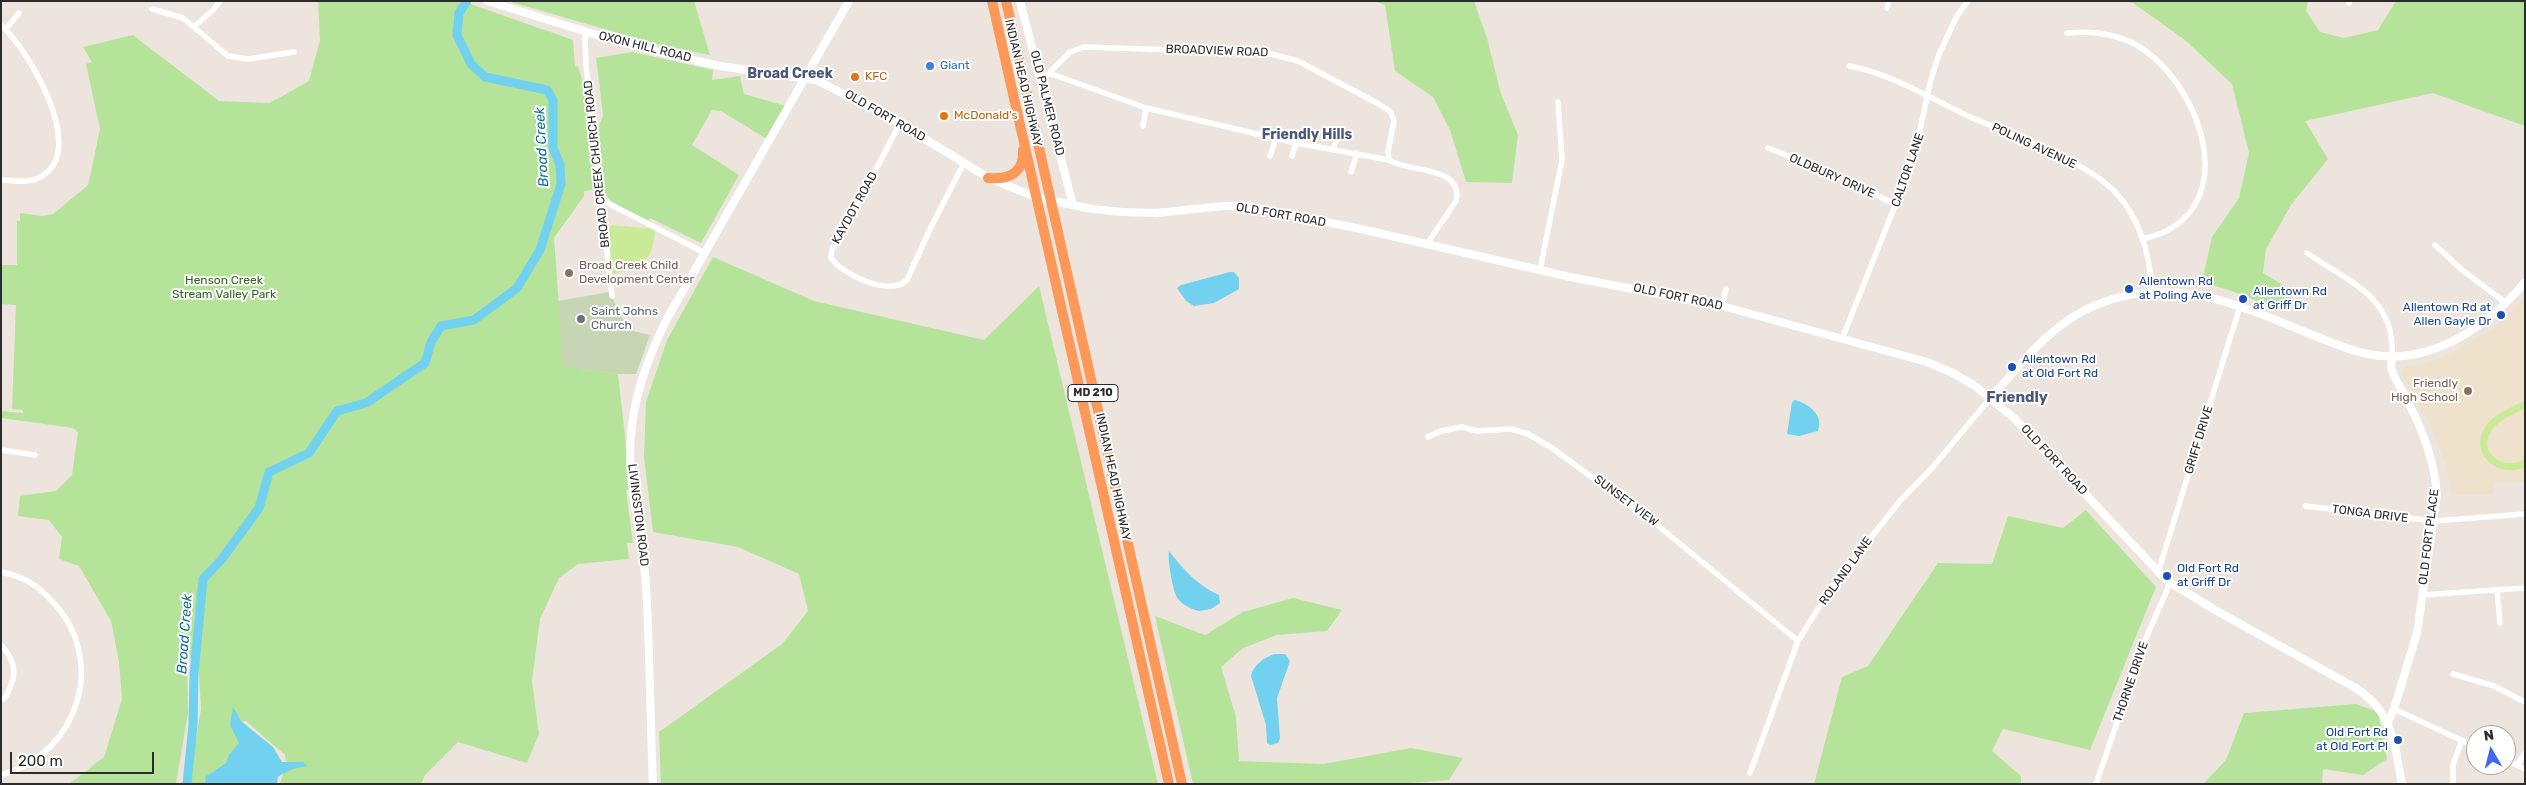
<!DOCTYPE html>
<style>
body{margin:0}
#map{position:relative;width:2526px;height:785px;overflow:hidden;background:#ede5dd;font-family:Rubik,sans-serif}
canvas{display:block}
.frame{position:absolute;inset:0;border:2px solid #2b2b2b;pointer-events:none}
.north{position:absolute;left:2466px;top:725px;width:50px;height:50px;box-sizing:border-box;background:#fff;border:1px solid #aaa;border-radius:50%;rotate:352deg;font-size:14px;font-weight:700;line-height:20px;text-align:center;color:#2b2b2b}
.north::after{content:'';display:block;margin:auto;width:18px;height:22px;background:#3f68f8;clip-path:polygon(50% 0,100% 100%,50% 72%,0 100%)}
.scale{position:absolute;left:10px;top:752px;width:144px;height:22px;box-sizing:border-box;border:2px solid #2b2b2b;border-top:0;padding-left:6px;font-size:15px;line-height:18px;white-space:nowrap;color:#2b2b2b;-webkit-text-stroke:4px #fff;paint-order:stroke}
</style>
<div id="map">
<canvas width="2526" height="785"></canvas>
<div class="frame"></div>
<div class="north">N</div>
<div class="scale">200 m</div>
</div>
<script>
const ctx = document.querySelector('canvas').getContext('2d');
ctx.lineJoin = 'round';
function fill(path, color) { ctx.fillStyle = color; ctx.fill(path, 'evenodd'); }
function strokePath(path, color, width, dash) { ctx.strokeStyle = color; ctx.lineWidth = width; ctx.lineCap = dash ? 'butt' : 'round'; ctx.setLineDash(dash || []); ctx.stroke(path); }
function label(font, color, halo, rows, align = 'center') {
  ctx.font = font + ' Rubik,sans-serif'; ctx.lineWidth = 4; ctx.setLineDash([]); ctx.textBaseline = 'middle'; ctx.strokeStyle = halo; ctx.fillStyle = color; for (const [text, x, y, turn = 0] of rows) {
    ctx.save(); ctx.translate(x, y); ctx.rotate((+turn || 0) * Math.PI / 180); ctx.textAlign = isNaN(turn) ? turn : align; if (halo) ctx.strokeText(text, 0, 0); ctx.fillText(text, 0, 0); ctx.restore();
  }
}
fill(new Path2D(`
 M2525,297V482L2495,483L2493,494L2452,495L2445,464L2430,424L2401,375L2406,366L2428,363L2449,354L2496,327Z`), '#eee2cd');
fill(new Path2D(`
 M318,1H462L573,40L575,67L578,66L587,95L598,189L584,191V196L554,238L563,360L580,369L618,374L631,490H626L633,543H627L629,559L578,564L559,578L540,619L532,681L539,734L527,763L458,742L425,775L421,784H280L286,762L285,755L246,721L242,722L244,739L211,784H188L201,709L198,657L187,659L188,713L176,784H69L104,757L122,699L119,662L111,621L79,566L59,559L62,537L49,520L18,516L20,496L56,491L72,475L78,432L73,428L1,418V411L23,413V410L12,409L16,305L1,304V265H17V221H20V213L42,216L53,214L88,185L100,129L86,64L92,62L83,47L133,35L219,101L270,103L309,81L320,40Z
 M508,1H694L710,55L656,44Z
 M1374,1H1474L1487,38L1501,94L1518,135L1512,183L1466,182L1450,130L1433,97L1395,71L1385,5Z
 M2124,1H2308L2306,11L2320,32L2344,38L2378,30L2396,1H2525V126L2433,93L2305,121L2328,159L2291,205L2266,249L2263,273L2294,292L2282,311L2235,292L2202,282L2212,237L2239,198L2249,153L2232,84L2185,40L2133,3Z
 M633,52L713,70L712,80L740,76L744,94L786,106L767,139L721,111L712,110L692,145L739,175L701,243L650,218L648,221C636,215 619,209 610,200C597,187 598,146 596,127L599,126L603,115L596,58Z
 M713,257L814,301L984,340L1039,286L1158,784H661L659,732L782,644L808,611L799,574L738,547L653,532L644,457L646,402L667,340Z
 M2086,510L2156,587L2090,750L2003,729L1992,751L2021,776V784H1814L1842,677L1868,666L1938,563L1992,564L2008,516L2063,528Z
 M1293,598L1342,610L1327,631L1277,635L1243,648L1221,667L1236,717L1239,761L1324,764L1411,748L1463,758L1449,780L1396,784H1193L1155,616L1205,635L1243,612Z
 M2356,704L2378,712L2387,759L2363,775L2323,769L2322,784H2203L2226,760L2244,713Z`), '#b6e39a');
fill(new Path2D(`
 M609,292L629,330L650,335L636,374H618L563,367L558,301Z`), '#c6d6b4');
fill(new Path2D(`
 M611,225L655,229C654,262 640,267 612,274L609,230Z
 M2525,400V408C2514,414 2499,420 2492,430C2476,452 2503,472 2525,459V467C2499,480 2467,453 2486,426C2494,414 2513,407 2525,400Z`), '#c9ea96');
fill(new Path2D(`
 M1230,272H1234L1239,278V289L1214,303L1194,306L1186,301L1177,288L1181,285Z
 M1795,400C1809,404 1824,415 1818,431L1799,436L1787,434L1792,402Z
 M1169,551C1183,569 1198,586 1219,595L1220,603L1211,609L1199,611C1191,609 1183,605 1178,599C1173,593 1167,558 1169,551Z
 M1274,654H1285L1290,661L1277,698L1280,738L1278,743L1270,745L1267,743L1266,725L1251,676C1253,665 1264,658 1274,654Z
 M233,707L241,721L273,747L282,762H303L308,766C298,767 287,770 278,777L277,784H206L205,777L226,763L229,755L239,743L230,725Z`), '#71d1ee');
strokePath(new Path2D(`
 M187,784L193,725L194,674L203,579L222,559L259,508L269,472L309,453L337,411L366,403L425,363L431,342L441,326L474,320L517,288L540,250L561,184L560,165L553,148V100L547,90L485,77L471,64L457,35L459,13L467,1`), '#71d1ee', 9);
strokePath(new Path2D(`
 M2349,3L2350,1
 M1887,8L1889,1
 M152,9L183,18L228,56L248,59L294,52
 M1,25C28,49 88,149 42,176C30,184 15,181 1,180
 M195,26L213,10L220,1
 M6,29L19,13
 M587,32L585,39L586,65L612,296
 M2067,33C2088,31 2111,33 2131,42C2203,79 2248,216 2143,239
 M1849,66C1887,72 1932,99 1968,116C2009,134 2087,161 2116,193C2141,220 2150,256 2152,291
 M1049,73L1146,108L1296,143L1389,160
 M1041,81L1070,52L1084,47L1267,53L1298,61L1377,103L1391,112L1394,121L1388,152L1389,160C1408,173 1464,165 1456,201L1427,244
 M899,125L843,233L832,249L831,258C843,275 890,297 907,280L929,231L964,163
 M1143,126L1146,108
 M1768,148L1837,175L1896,205
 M1333,149L1341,129
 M1270,156L1276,138
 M1292,156L1296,143
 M1351,172L1357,153
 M600,199L705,253
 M2435,245L2461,269L2506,303
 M2307,253C2349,282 2396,297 2392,357
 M1540,270L1562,160L1558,102
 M1722,306L1726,289
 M1842,339L1914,158L1930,83L1939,54L1957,16L1968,1
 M1428,437L1441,431L1462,427L1477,431L1511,429L1528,434L1552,448L1656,524L1798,641
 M1,450L35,455
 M2305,506L2434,521L2525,514
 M1,572C22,576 36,584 50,599C109,658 80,753 1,775
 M2158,573L2240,306
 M2497,590L2500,623
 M2422,595L2525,588
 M1,645C18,663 17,679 4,699
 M2453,674L2494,686L2525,702
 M2394,709L2476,747
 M2506,760L2525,769
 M2517,765L2525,753
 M1750,773L1798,641L1831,588L1900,501L1932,468L1991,397
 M2096,784L2144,643L2170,583
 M2453,784V765L2462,740`), '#fff', 5.5);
strokePath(new Path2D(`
 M487,1L613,40L663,53L720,66L816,80L882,113L989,178L1035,197L1092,209L1123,212L1156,213L1223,206H1247L1361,229L1570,277L1722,306L1927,362L1953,373L1975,386L2015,419L2166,580L2215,610L2354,687C2393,711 2394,742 2402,784
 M1020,1L1073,205
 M1991,397C2020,366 2046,330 2085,310C2165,270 2234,303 2310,334C2333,343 2357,354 2382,356C2438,361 2491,323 2525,282
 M2388,722L2394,709L2417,633L2437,495C2434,451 2415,413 2394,376L2391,367L2392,357
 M653,784C650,718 650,652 646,586C644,552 636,519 632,485C624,425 641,370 668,317L849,1`), '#fff', 8);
strokePath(new Path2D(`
 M992,1L1169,784
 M1006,1L1182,784
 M988,178C1009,180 1024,173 1023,150`), '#fd9958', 10);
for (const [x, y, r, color] of [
 [930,66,5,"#3f7fe0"],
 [855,77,5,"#e8710a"],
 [944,116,5,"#e8710a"],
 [569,273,5,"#8d6e63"],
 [2129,289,5,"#1a4fb4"],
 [2243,299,5,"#1a4fb4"],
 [2501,315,5,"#1a4fb4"],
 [581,319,5,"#6b7280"],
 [2012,367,5,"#1a4fb4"],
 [2468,391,5,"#8d6e63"],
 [2167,576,5,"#1a4fb4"],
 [2398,740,5,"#1a4fb4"]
]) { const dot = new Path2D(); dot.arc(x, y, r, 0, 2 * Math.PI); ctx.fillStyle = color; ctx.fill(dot); strokePath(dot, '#fff', 2); }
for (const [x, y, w] of [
 [1093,393,50]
]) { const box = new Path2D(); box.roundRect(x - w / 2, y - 8.5, w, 17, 4); ctx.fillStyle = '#fff'; ctx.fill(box); strokePath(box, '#2b2b2b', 1); }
label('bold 11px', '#2b2b2b', null, [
 ["MD 210",1093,393]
]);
label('12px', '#2b2b2b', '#fff', [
 ["OXON HILL ROAD",645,47,14],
 ["BROADVIEW ROAD",1217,51,2],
 ["INDIAN HEAD HIGHWAY",1023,83,77],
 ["OLD PALMER ROAD",1047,103,76],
 ["OLD FORT ROAD",885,116,30],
 ["POLING AVENUE",2034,146,25],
 ["BROAD CREEK CHURCH ROAD",597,164,-96],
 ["CALTOR LANE",1908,170,-71],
 ["OLDBURY DRIVE",1832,176,24],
 ["KAYDOT ROAD",855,208,-61],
 ["OLD FORT ROAD",1281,215,10],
 ["OLD FORT ROAD",1678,297,12],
 ["GRIFF DRIVE",2199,440,-73],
 ["OLD FORT ROAD",2054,460,47],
 ["INDIAN HEAD HIGHWAY",1113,477,78],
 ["SUNSET VIEW",1626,501,37],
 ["TONGA DRIVE",2370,514,7],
 ["LIVINGSTON ROAD",638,515,83],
 ["OLD FORT PLACE",2429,537,-83],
 ["ROLAND LANE",1846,571,-54],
 ["THORNE DRIVE",2131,682,-71]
]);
label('12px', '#366cbe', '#fff', [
 ["Giant",940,66]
], 'left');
label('12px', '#c56008', '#fff', [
 ["KFC",865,77],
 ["McDonald's",954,116]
], 'left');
label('12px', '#785e54', '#fff', [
 ["Broad Creek Child",579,266],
 ["Development Center",579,280],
 ["Friendly",2458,384,"right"],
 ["High School",2458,398,"right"]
], 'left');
label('12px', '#2e681b', '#fff', [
 ["Henson Creek",224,281],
 ["Stream Valley Park",224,295]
]);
label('12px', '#164399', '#fff', [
 ["Allentown Rd",2139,282],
 ["at Poling Ave",2139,296],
 ["Allentown Rd",2253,292],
 ["at Griff Dr",2253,306],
 ["Allentown Rd at",2491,308,"right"],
 ["Allen Gayle Dr",2491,322,"right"],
 ["Allentown Rd",2022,360],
 ["at Old Fort Rd",2022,374],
 ["Old Fort Rd",2177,569],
 ["at Griff Dr",2177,583],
 ["Old Fort Rd",2388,733,"right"],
 ["at Old Fort Pl",2388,747,"right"]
], 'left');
label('12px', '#5b616d', '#fff', [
 ["Saint Johns",591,312],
 ["Church",591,326]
], 'left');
label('bold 14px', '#4b567b', '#fff', [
 ["Broad Creek",790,74],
 ["Friendly Hills",1307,135]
]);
label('italic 14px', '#0f709b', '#fff', [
 ["Broad Creek",542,147,-93],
 ["Broad Creek",185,634,-86]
]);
label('bold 15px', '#4b567b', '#fff', [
 ["Friendly",2017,398]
]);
</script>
